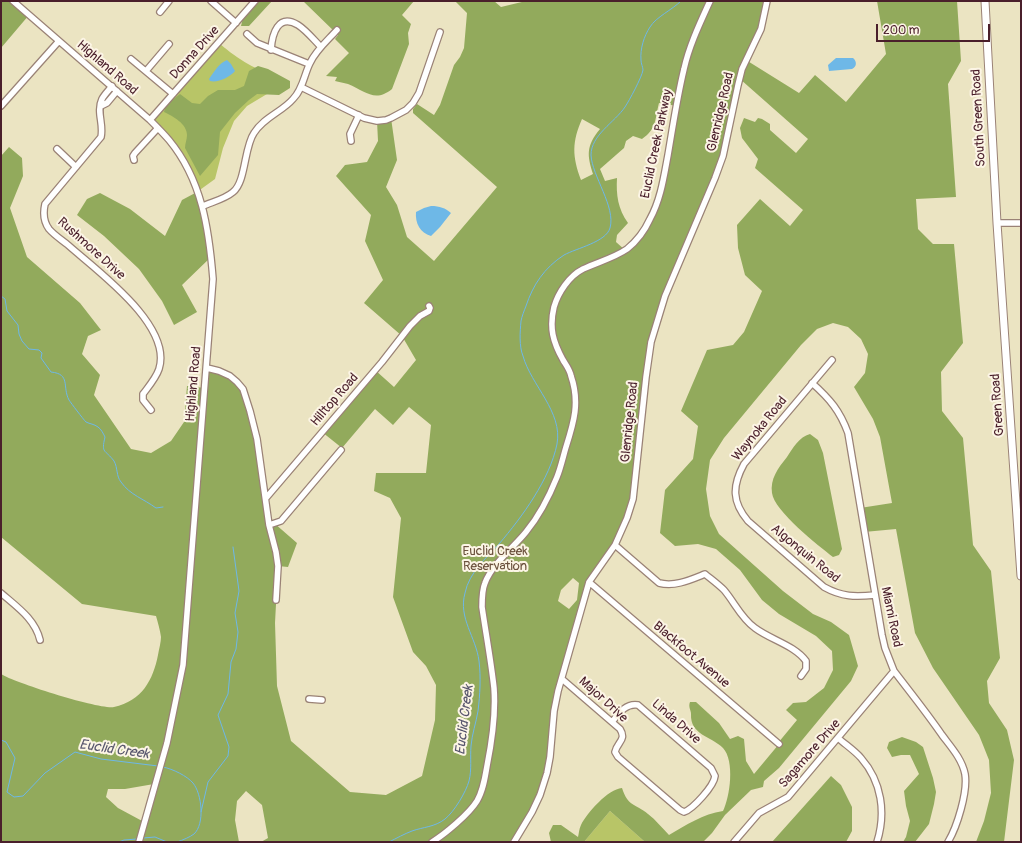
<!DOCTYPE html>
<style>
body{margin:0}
#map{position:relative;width:1022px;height:843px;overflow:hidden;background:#ebe4c2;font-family:Pangolin,sans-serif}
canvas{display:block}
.frame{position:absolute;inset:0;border:2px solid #4a1f2b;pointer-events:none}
.scale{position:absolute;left:876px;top:24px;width:114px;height:18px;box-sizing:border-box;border:2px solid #4a1f2b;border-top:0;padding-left:5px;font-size:12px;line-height:14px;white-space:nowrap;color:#4a1f2b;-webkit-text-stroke:3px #fcf5e5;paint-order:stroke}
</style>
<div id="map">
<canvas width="1022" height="843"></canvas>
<div class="frame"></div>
<div class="scale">200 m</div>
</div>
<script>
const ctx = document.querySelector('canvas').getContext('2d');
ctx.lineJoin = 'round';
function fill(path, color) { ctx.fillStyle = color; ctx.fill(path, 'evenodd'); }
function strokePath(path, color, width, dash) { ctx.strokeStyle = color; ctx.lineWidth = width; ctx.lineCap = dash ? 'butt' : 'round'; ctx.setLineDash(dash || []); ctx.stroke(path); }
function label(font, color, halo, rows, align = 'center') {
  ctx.font = font + ' Pangolin,sans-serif'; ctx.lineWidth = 4; ctx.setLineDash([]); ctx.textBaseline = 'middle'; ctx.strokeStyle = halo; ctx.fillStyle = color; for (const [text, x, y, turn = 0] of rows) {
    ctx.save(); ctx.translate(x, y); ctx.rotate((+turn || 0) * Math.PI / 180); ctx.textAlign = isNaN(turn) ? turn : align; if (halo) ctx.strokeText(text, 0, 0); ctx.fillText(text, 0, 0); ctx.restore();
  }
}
fill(new Path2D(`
 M219,43C241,62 254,68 281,79L267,94L247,106L234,121L223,148L215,179L197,192L187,168L150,120Z
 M610,811L645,842H584Z`), '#b8c567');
fill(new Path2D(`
 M1,1H13L29,15L1,48Z
 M258,1H272L249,26H241L243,18Z
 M303,1H414L402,15L411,24L408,33L409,44L392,89C375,103 365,91 348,84C344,83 339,82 335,81L337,77L326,76L349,53L335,39L338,35Z
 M455,1H494L501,7L526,1H767L763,22L746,60L799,93L815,75L846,102L886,54L877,1H957L961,61L948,84L956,197L916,199L918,229L933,244H954L963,343L941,372L942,411L963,438L973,545L991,571L1000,658L987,681L989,703L1007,730L1014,760L1004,842H976L984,821L991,793L989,760L979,735L933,668L915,633L896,529L864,532L860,508L892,503L880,437L873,419L854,387L865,373L868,354L861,339L848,327L833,323L817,329L801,345L724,438L710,460L706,489L710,516L719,534L783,591L813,614L831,622L849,635L858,666L851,681L779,768L764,781L763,787L751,790L725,815L712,833L703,842H645L610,811L584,842H551L549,833L553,825H561L578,837C579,833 579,829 581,825C587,813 608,789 622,788C628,807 635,803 648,814C656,820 662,828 669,835C686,825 703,814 723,811C730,797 735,761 723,748C711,736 690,735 691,714C691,710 688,707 690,702H696L719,723L730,739L738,736L744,739L746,761L754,774L779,744L778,743L797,720L786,710L793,703L806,702L824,688L833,670L832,651L816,636L779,614L762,600L740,570L716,549L698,544L675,546L660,533L665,490L693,459L698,426L681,411L707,350L733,345L744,332L762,291L745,275L738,248L737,225L760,199L790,226L803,210L755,168L758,159L742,138L740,128L744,118L755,122L758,118L762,119L770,124V130L796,153L808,139L740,79L723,156L665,296L651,342L633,499L621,532L589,582L562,679L551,741L540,795L514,842H261L268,838L262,805L246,791L237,801L235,820L239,842H1V674C15,683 101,710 114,707C142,701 153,680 158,655C159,649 161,642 161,637C160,630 158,623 156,616L82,604L1,537V156L9,147L22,158L23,176L10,208L27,257L80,303L101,330L88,336L82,354L100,375L94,395L131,449L151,453L171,441L184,422L187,386L205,388L207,368L237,382L250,411L269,524L274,523L297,543L288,567L278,566L275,623L277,686L291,741L350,792L386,795L422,776L435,720L436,685L426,666L413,652L393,597L401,518L390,498L374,491L376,473H426L431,425L409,407L393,425L375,409L342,448L322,432L375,370L394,387L416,360L402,336L364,303L383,280L365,241L371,215L336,176L345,165L367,162L378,141L377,121L391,118L397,160L386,187L397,205L407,237L434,261L497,187L413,113V109L417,104L434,115L440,105L454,65L460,57L464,48L467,13ZM659,103L677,106L660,195L641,234L625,250L616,242L617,235L628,223C618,209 616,195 617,178L605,181L600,169L624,148L626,141L633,136L642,139C657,129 655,118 659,103ZM582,119L600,129C586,146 587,155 593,174L581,180C572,156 572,142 582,119ZM573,578L579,583L577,600L569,609L558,601L561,590ZM154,784L144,822L118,808L106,797L108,789H125Z
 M258,66L268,69L290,81V88L279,95L257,94L249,100L235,113L220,132L218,155L200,176L185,148C185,144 187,139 187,135C187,124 173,116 164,112L166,105L180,94L192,103L200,104L208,96L218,90H235L244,86L249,71Z
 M197,192L211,257L182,285L197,312L174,325L162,301L139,269L104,236L77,215L87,199L100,193L130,209L165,236L182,200Z
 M810,434L818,440L823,453L842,549L839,555L833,557C819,546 774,511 772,493C770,479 778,468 787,457C793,448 799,437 810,434Z
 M902,737L916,742L923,747L933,778L936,792L934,804L929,824L915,842H903L906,837L910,821L906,806L904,791L919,774L910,755H901L892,757L887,748L889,742Z
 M831,776L841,785L852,807V831L846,842H772Z`), '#92aa5c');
fill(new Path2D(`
 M836,58H853C857,61 857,67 852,69L829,71L828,65Z
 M227,60L231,64L235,71C230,77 218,83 210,81L209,79C214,72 219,63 227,60Z
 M431,206C440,206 445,208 451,213L440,227L431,236C420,233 415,223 416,212L424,208Z`), '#6eb8e7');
strokePath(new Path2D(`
 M1,296L5,299L7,311L18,325L19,334L22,341L29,349L39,350L42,353L41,358L51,372C71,374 62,387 69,400C71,403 83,419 86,422C90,424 94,424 98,427C101,429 103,433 105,437C101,454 105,449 114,461C118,468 116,476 121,482C130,495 144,499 156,508L163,507
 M1,740L6,742L15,758L7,792L14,797L23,796L45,773L75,752L101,759L158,766
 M163,767C173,769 187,776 193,783C202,794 205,824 194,834C190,837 183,840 177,842
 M201,812L208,782L228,756L229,747L218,715L228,694L231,662L236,649L238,632L235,613L239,591L233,547
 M143,838L155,837L167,842
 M119,842L124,840L137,839
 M389,842C397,838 404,834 412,831C423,827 435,827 445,819C454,812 466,792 469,781C472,769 470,758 471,746C472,734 476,723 478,711C480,695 481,677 479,661C476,637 458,618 465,593C469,573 486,558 499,544C522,517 550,479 557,444C563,412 531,385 523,356C519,346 520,332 521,321C522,316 524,311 526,306C533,285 544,268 564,255C577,248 606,242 610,228C616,207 592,176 591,155C591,135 615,122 625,107C629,101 642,77 643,70C643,67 641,64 641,60C640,49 644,36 650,27C656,17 672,10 681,1`), '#6eb8e7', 1);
const minor = new Path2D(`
 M13,1L150,120C157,127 163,133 169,140C202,180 209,229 213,279L183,665L167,743L139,842
 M211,1L236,23
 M160,12L169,1
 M247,34L257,43L309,64
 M271,50C272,34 278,13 298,25C306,30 314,40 321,47
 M131,59L173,94
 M146,71L169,44
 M112,86C109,90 104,95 102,99C96,112 104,124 101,137L45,204C43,213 43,221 49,229C54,235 62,240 68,245C96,270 173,325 159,369C156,378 149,386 143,394V400L151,410
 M301,87L364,118L377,121L386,120L391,118L406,110L413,103L419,93L440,32
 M1,106L59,41
 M101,106L107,103L117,91
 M150,120L255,1
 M351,141L350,134L359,115
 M57,149L76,167
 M134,160L133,156L135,153L158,128
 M203,206C212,202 225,199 233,192C246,182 244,147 254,133C264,117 282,112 293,99C303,89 304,75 310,63C316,50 327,41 337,30
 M997,223H1021
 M832,360L744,464C732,486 732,502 748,521L824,587C842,597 855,597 875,595
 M207,368L219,371L230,376L237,382L243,389L250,411L257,439L269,525L276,552L278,566L276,600
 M812,383C830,399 840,411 848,433L882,635L885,648L894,671C910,692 927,713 942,735C951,747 962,759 965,774C968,792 957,827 948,842
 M266,498L382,362L410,326L420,316L429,311L430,308L429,306
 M269,525L281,521L341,450
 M615,545L659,583C675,587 690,580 705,574C711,579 718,584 724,590C735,603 741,618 755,628C771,640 794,645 806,661V669L801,676
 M589,582L779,744
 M1,593C17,607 35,619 40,640
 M562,679L620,729C627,740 617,742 615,752L618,757L680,810L684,812C693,809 714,786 715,776L711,768L638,705C626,703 619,713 612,722
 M309,699L322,700
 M838,738C846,745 855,751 861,758C882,782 886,813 877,842
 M432,842C445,834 469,814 477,801C483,791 485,778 487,766C492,741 496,714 494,688C491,661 486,634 482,607C482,599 482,590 485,583C492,564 514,547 526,532C540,515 549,497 557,477C561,467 563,457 566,447C574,422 580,402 571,376C570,370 566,365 563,360C553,342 549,328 554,307C558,293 569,276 583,269C598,262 614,258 627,249C637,241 645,230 650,219C661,199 664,176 668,155C673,126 677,98 684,69C689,46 700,23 710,1
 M514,842L532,812L540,795L547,773L550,757L554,711L558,691L589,582L615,545L627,518L633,499L646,377L651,342L665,296L715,178L723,156L738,85L742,69L761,29L767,1
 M734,842L759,813L788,797L894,671`);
const major = new Path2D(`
 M985,1L997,223L1021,576`);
strokePath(minor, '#9a8276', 8);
strokePath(major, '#9a8276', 9);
strokePath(minor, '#fff', 5.5);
strokePath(major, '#fff', 7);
label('13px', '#4a1f2b', '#fcf5e5', [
 ["Donna Drive",195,53,-48],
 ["Highland Road",107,68,41],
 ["Glenridge Road",721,112,-77],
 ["South Green Road",979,118,-93],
 ["Euclid Creek Parkway",657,144,-78],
 ["Rushmore Drive",91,249,42],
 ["Highland Road",194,384,-85],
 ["Hilltop Road",335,400,-49],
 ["Green Road",998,405,-94],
 ["Glenridge Road",630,422,-84],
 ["Waynoka Road",760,429,-51],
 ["Algonquin Road",805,554,39],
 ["Miami Road",891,617,78],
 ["Blackfoot Avenue",691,655,40],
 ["Major Drive",603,700,42],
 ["Linda Drive",676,722,41],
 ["Sagamore Drive",810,754,-49]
]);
label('13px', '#6b513d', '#fcf5e5', [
 ["Euclid Creek",495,552],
 ["Reservation",495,567]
]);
label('italic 14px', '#57556d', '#fcf5e5', [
 ["Euclid Creek",465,720,-83],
 ["Euclid Creek",114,750,8]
]);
</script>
